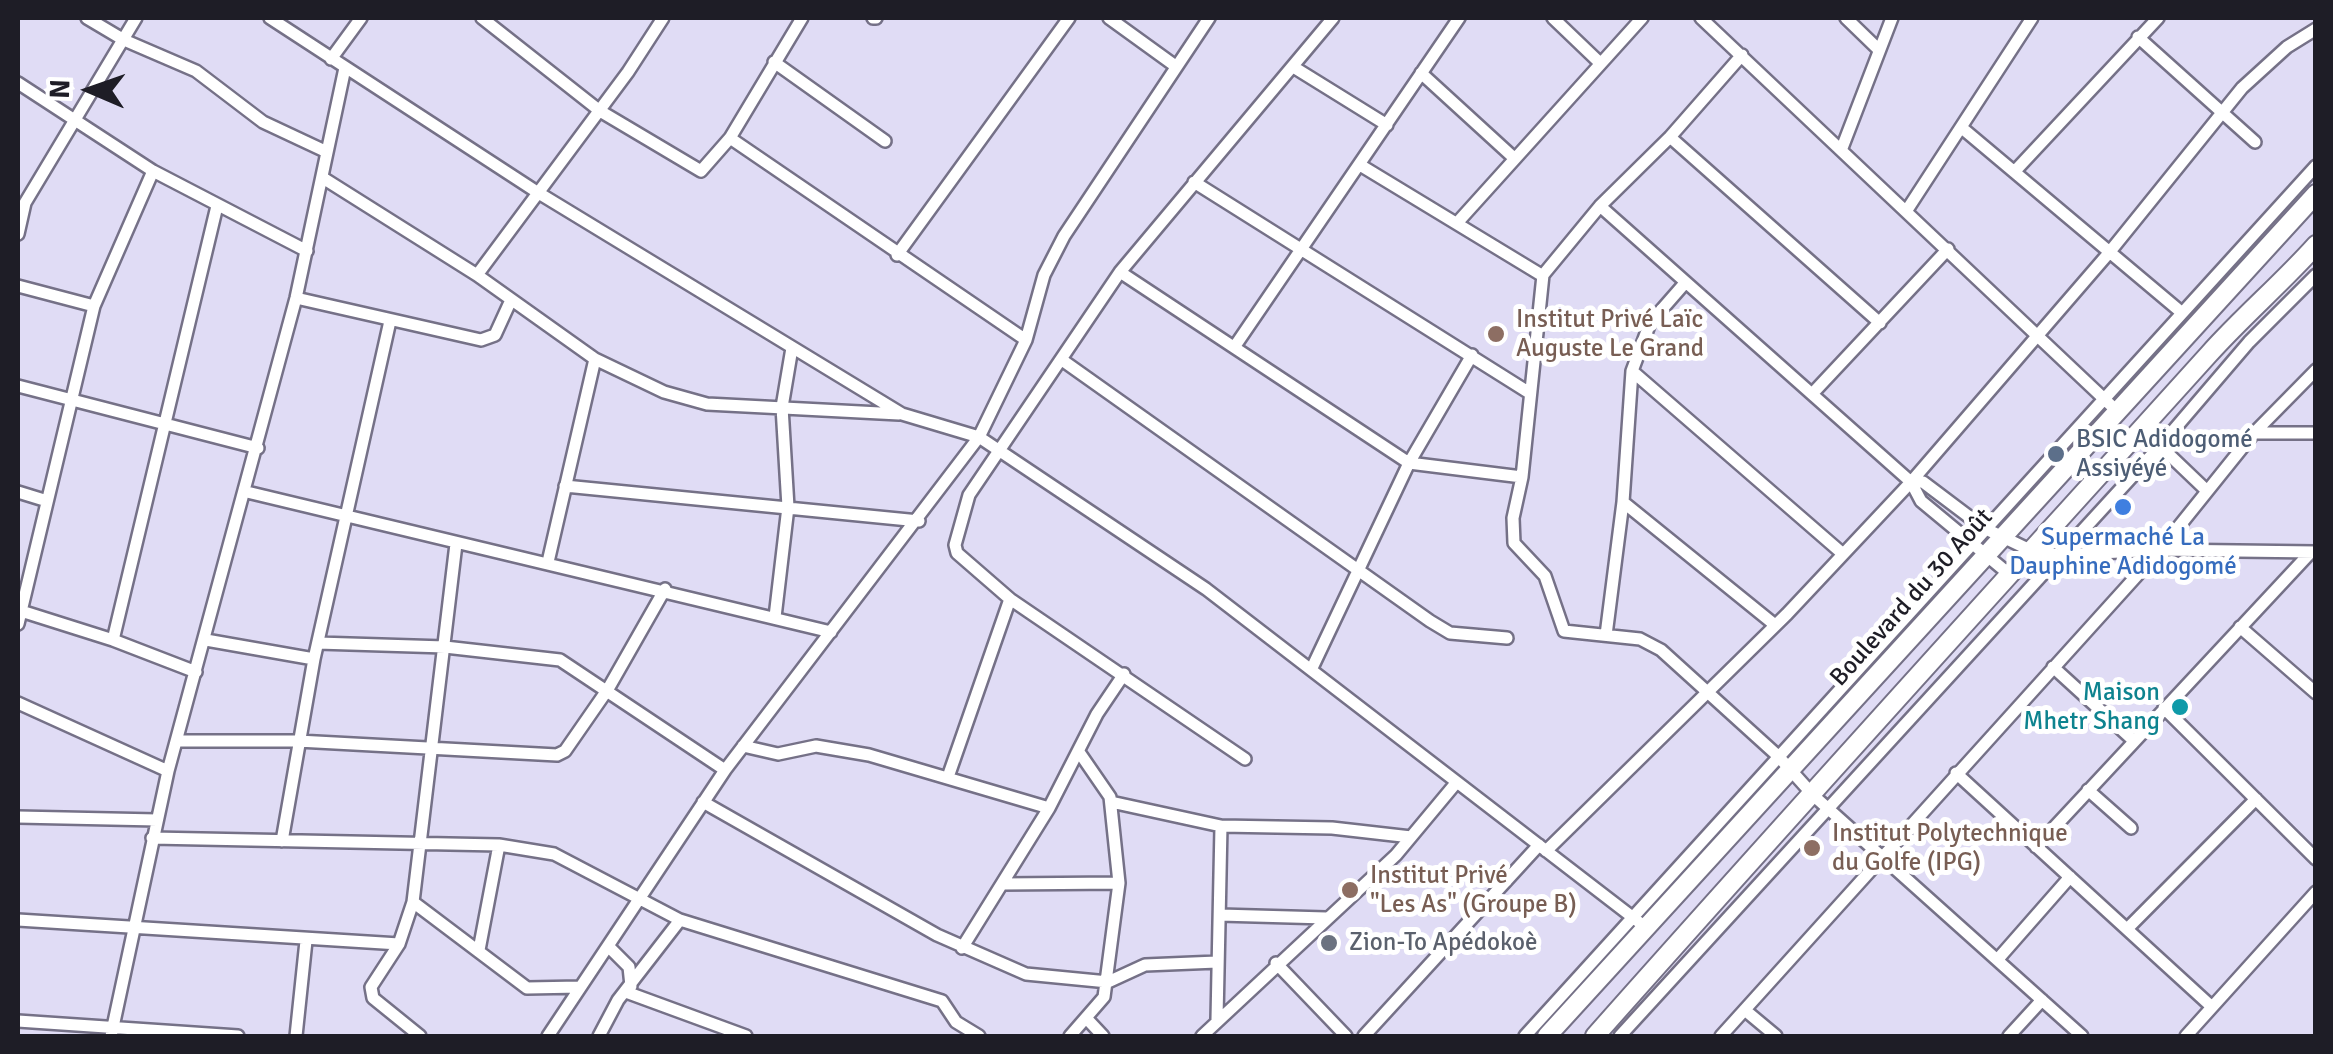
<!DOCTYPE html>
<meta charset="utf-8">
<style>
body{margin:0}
#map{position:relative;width:2333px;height:1054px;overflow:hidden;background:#e0dcf5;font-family:Signika,sans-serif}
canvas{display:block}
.frame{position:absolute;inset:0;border:20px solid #1e1d26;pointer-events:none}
.north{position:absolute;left:40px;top:40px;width:100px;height:100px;-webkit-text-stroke:8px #fff;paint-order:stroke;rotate:272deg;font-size:28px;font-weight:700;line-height:40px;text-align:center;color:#1e1d26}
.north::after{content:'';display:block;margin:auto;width:35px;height:45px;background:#1e1d26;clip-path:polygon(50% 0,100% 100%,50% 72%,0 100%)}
</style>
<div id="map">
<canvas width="2333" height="1054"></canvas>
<div class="frame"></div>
<div class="north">N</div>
</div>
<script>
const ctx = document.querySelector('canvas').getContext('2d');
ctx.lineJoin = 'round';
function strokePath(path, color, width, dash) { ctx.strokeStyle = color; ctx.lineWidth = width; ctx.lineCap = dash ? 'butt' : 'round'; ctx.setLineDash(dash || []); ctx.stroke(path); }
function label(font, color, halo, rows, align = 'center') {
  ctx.font = font + ' Signika,sans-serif'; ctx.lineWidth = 10; ctx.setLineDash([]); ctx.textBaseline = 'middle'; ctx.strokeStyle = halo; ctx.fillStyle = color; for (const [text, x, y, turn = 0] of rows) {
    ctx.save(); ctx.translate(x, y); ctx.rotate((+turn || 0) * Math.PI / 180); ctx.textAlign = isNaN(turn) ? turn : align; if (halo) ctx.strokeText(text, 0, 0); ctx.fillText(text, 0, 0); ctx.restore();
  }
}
const minor = new Path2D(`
 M87,18L124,40L196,71L263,122L327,152
 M270,18L537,192L902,414L979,437L1206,589L1644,926
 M482,18L600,111L701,171L730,138L802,18
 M873,18H876
 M1109,18L1174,65
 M1553,18L1600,63
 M1701,18L2118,412
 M1846,18L1878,49
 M2138,37L2255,142
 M1742,55L1670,137L1600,206L1543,275L1522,477L1513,518L1514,543L1545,576L1564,631L1640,639L1661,650L1778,756L1814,796L2082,1036
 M331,59L361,18
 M774,62L885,141
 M1295,68L1387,125
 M1421,73L1514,158
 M18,83L153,171L94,306L18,624
 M1962,128L2181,312
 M1670,137L1880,323
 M730,138L1026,340
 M1842,148L1892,18
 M1360,165L1543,276
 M153,171L307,251
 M2015,171L2158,18
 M323,178L477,275L595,359L664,392L707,404L899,414
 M1194,182L1528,392
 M1600,206L1911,482L1921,501L2009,574
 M1907,210L2032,18
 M1457,223L1642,18
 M18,234L25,203L136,18
 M897,255L1069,18
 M1120,272L1409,463L1522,477
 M477,275L628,72L663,18
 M1685,283L1650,323L1632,371L1623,502L1775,625
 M18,286L94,306
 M296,298L481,340L495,335L511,300
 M1235,346L1459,18
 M1062,360L1430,621L1450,633L1507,638
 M1632,371L1843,554
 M18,386L258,448
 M1812,394L1948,249
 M2254,433H2316
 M2160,446L2205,489
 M1911,482H1923L1984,528L2032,551L2059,555L2160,550L2316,552
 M565,486L919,521
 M18,492L44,500
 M247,492L831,632
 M548,562L595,359
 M18,610L113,640L196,672
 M775,617L788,507L782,407L792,348
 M2240,627L2316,693
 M1606,635L1623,502
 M113,640L217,206
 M206,640L314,659
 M318,643L445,647L560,660L725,770
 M2053,667L2133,740
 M1312,668L1409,463L1472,355
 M18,703L168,771
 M2164,708L2316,859
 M177,741H298L557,755L565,751L608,689L665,589
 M743,746L778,754L816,746L869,755L1049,808
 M1245,759L1010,599L957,553L955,545L969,495L1120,272L1333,18
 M1956,773L2212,1007
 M948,777L1010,599
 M2088,790L2131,828
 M703,802L937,935L1026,974L1108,982L1145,965L1217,962
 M1111,802L1221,826L1332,828L1411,837
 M18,817L157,820
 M152,838L499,845L554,854L680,920L618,1000L599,1036
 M282,841L314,659L390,321
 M2036,847L2310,553
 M1546,851L1787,614L1911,482L2108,254L2242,88L2287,47L2316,29
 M1002,884L1119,883
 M413,902L527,988L580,987
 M1220,915L1326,918
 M18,920L399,944
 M680,920L942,1001L956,1022L979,1036
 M2127,929L2256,799
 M608,946L629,967L631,986
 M962,948L1049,808L1097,714L1124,674
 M479,950L499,845
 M1998,959L2070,877
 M1276,963L1346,1036
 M626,992L746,1036
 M1746,1011L1776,1036
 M1217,1019L1221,826
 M1088,1020L1103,1036
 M18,1021L238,1036
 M111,1036L168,771L296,298L345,68
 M296,1036L306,941
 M420,1036L373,998L371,987L399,944L413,902L456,544
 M548,1036L725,770L979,437L1026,340L1044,275L1064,236L1209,18
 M1070,1036L1104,997L1119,883L1110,797L1079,752
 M1202,1036L1396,855L1456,783
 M1364,1036L1539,845
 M1525,1036L2316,166
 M1620,1036L2160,446L2249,342L2316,275
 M1721,1036L2160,550L2254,433L2316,370
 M2009,1036L2042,1000
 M2186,1036L2316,892`);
const highway = new Path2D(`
 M1547,1036L2316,194
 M1595,1036C1798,807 2004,581 2209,354C2243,316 2282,283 2316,245`);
strokePath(minor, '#757187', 16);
strokePath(highway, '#757187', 22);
strokePath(minor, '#fff', 11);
strokePath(highway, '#fff', 18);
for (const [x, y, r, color] of [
 [1496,334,10,"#8d6e63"],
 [2056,454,10,"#5c6f8a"],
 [2123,507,10,"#3f7fe0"],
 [2180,707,10,"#0f9aa8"],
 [1812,848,10,"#8d6e63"],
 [1350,890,10,"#8d6e63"],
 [1329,943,10,"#6b7280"]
]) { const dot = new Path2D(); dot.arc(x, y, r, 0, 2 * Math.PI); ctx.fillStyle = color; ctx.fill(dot); strokePath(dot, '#fff', 4); }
label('25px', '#785e54', '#fff', [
 ["Institut Privé Laïc",1516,320],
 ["Auguste Le Grand",1516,349],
 ["Institut Polytechnique",1832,834],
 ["du Golfe (IPG)",1832,863],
 ["Institut Privé",1370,876],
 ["\"Les As\" (Groupe B)",1370,905]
], 'left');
label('25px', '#4e5e75', '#fff', [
 ["BSIC Adidogomé",2076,440],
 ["Assiyéyé",2076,469]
], 'left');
label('25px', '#366cbe', '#fff', [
 ["Supermaché La",2123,538],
 ["Dauphine Adidogomé",2123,567]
]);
label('25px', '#1e1d26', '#fff', [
 ["Boulevard du 30 Août",1912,598,-48]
]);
label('25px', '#0d838f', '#fff', [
 ["Maison",2160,693],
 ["Mhetr Shang",2160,722]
], 'right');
label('25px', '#5b616d', '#fff', [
 ["Zion-To Apédokoè",1349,943]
], 'left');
</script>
